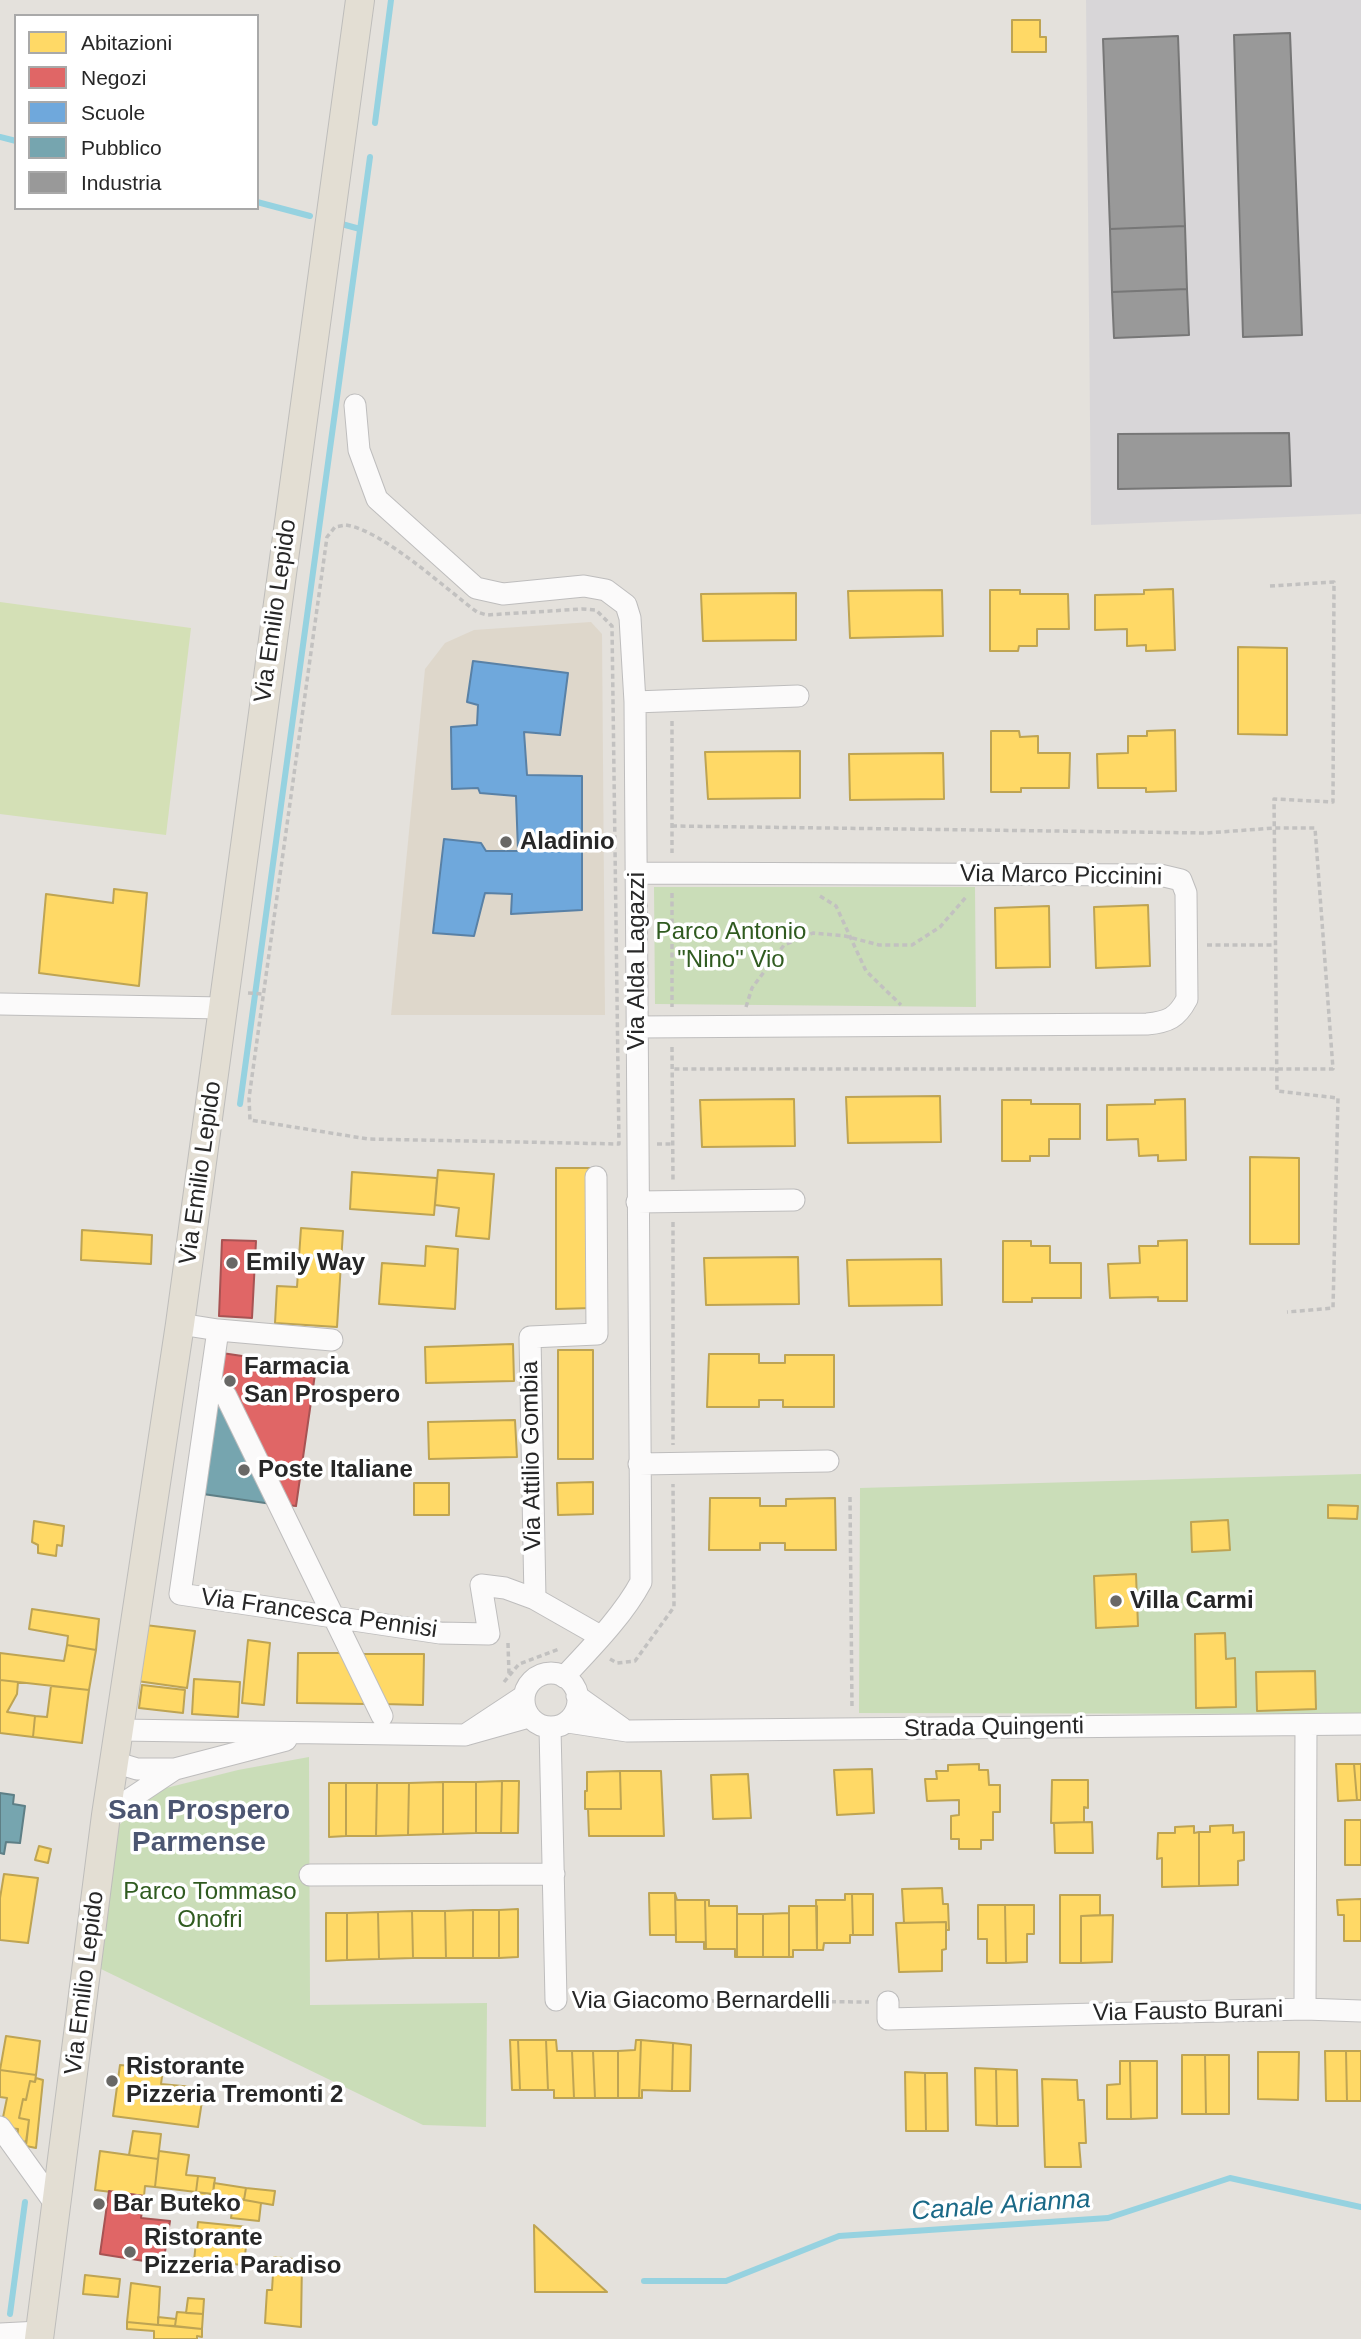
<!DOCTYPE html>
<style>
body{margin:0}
#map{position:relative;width:1361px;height:2339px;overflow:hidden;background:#e4e1dc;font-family:Arial,sans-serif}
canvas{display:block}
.legend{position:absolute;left:14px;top:14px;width:245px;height:196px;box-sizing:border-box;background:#fff;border:2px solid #a9a9a9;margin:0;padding:9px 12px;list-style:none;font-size:21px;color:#272727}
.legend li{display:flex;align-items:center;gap:14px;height:35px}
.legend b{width:35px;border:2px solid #a9a9a9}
</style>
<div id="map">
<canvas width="1361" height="2339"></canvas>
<ul class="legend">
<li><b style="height:19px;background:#ffd966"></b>Abitazioni</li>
<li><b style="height:19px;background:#e06666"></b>Negozi</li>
<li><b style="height:19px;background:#6fa8dc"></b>Scuole</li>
<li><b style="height:19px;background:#76a5af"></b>Pubblico</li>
<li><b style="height:19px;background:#999"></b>Industria</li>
</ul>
</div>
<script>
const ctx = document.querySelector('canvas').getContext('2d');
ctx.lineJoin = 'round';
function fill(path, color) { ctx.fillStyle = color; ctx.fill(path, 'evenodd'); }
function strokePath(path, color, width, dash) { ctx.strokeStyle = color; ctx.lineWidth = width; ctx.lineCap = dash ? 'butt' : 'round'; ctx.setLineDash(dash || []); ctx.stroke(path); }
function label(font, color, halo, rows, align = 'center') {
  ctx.font = font + ' Arial,sans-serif'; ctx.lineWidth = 7; ctx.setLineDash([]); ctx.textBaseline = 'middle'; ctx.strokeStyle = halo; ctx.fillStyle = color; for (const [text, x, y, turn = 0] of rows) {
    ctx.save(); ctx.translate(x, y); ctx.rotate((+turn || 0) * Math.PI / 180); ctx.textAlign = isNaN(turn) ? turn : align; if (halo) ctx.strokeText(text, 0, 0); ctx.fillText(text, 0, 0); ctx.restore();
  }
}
fill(new Path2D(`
 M1086,0H1361V514L1091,525Z`), '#d8d6d8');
fill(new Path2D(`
 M591,622L602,634L605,1015H391L425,669L445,643L474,630Z`), '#ded7cb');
fill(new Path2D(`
 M654,887H975L976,1007L655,1004Z
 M1361,1474V1714L859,1713L860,1488Z
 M309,1757L310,2005L487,2003L486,2127L423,2125L101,1969L119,1825L162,1789L238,1770Z`), '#caddb8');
fill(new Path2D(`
 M0,602L191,628L166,835L0,814Z`), '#d4e0b6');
const homes = new Path2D(`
 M1012,20H1040V37H1046V52H1012Z
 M1173,589L1175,650L1146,651V645L1127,646V629L1095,630V595L1144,594V590Z
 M942,590L943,636L850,638L848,591Z
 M990,590H1020V594H1068L1069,629H1037V646H1019L1018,651H990Z
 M796,593V640L703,641L701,594Z
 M1238,647L1287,648V735L1238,734Z
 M1175,730L1176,791L1146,792V788H1098L1097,754L1128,753V736H1147V731Z
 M991,731H1019L1020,737L1038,736V753H1070L1069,788H1021V792H991Z
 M800,751V798L708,799L705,752Z
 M943,753L944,799L850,800L849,754Z
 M114,889L147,893L139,986L39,973L46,894L113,903Z
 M1148,905L1150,966L1096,968L1094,907Z
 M1049,906L1050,967L996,968L995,908Z
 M940,1096L941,1142L848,1143L846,1097Z
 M794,1099L795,1146L702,1147L700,1100Z
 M1185,1099L1186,1160L1158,1161V1155L1139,1156L1138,1139L1107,1140V1105L1155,1104V1100Z
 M1002,1100H1031V1104H1080V1139H1049V1156H1030V1161H1002Z
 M1250,1157L1299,1158V1244H1250Z
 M556,1168H591L592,1308L556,1309Z
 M438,1170L494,1174L489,1239L456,1236L459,1208L435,1205Z
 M352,1172L437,1178L434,1215L350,1209Z
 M301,1228L343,1231L337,1327L275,1323L277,1286L297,1287Z
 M82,1230L152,1235L151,1264L81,1260Z
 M1187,1240V1301H1158V1297L1110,1298L1108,1264L1140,1263L1139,1246H1158V1241Z
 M1003,1241H1031V1246H1050V1263H1081V1298H1032V1302H1003Z
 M426,1246L458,1249L455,1309L379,1304L382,1263L425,1266Z
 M798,1257L799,1304L706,1305L704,1258Z
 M941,1259L942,1305L849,1306L847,1260Z
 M513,1344L514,1381L426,1383L425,1347Z
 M558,1350H593V1459H558Z
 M709,1354H759V1363H785V1355H834V1407H783V1400H759V1407H707Z
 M515,1420L517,1457L429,1459L428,1422Z
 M593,1482V1514L558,1515L557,1483Z
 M414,1483H449V1515H414Z
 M710,1498H760V1506H786V1499L835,1498L836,1550H785V1543H760V1550H709Z
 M1328,1505L1358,1506L1357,1519L1328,1518Z
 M1228,1520L1230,1550L1192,1552L1191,1522Z
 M34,1521L64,1526L62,1546L57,1545L56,1556L38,1553V1545L32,1542Z
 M1136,1574L1138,1626L1096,1628L1094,1576Z
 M32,1609L99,1619L96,1650L67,1645L68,1636L29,1629Z
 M145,1625L195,1631L187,1688L137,1681Z
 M1225,1633L1226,1659L1235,1658L1236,1707L1196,1708L1195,1634Z
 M248,1640L270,1643L264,1705L242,1703Z
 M67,1645L96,1650L89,1690L0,1680V1653L64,1661Z
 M298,1653H341L367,1704L297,1703Z
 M357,1654H424L423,1705L383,1704Z
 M1315,1671L1316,1709L1257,1711L1256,1672Z
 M194,1679L240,1682L238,1717L192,1714Z
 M0,1680L18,1682L17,1694L7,1712L35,1716L33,1737L0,1733Z
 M142,1685L185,1690L183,1713L139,1708Z
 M51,1686L89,1690L82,1743L33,1737L35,1716L47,1717Z
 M979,1764V1770H988L989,1785H1000V1812H993V1840H981V1849H959V1839H951V1816L959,1815V1800L927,1801L925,1779H937L936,1771H948V1765Z
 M1336,1764H1354L1357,1800L1338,1801Z
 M1354,1764H1361V1800H1357Z
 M872,1769L874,1813L837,1815L834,1770Z
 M620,1771H661L664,1836H589L588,1809H621Z
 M620,1771L621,1809H585V1791H587V1772Z
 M748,1774L751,1818L713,1819L711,1775Z
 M1052,1780H1088V1808L1084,1807V1822L1051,1823Z
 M502,1781H519L518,1833H501Z
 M502,1781L501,1833H476V1782Z
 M443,1782V1834L408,1835L409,1783Z
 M443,1782H476V1833L443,1834Z
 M329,1783H346V1836L329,1837Z
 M346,1783H377L376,1836H346Z
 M377,1783H409L408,1835L376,1836Z
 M1345,1820H1361V1865H1345Z
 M1092,1822L1093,1853H1055L1054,1823Z
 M1233,1825V1833L1244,1832V1860L1238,1861V1885L1199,1886V1832H1210V1826Z
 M1194,1826V1833L1199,1832V1886L1162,1887V1858L1157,1859L1158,1833H1175V1827Z
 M39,1846L51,1849L48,1863L35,1860Z
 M4,1874L38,1878L28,1943L0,1940V1898Z
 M942,1888L943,1904H948L949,1930H946V1922L904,1923L902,1889Z
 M649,1893H675L676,1935H650Z
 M675,1893L677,1900H705L706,1949H704V1942H676Z
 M845,1894H852L853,1935H850V1943H824L823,1950H817L816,1900H845Z
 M852,1894H873V1935H853Z
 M1060,1895H1100V1915L1081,1916V1963H1060Z
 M1361,1899V1941H1344V1915H1338L1337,1900Z
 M705,1900H709V1906H737V1957H735V1949H706Z
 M978,1905H1005L1006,1963H987V1939H978Z
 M1005,1905H1034V1934H1027V1962L1006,1963Z
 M789,1906H817V1950H793V1957H789Z
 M518,1909V1957L499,1958V1910Z
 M473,1910V1958H446L445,1911Z
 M473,1910H499V1958H473Z
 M412,1911L413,1958L379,1959L378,1912Z
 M412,1911H445L446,1958H413Z
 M378,1912L379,1959L347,1960V1913Z
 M326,1913H347V1960L326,1961Z
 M789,1913V1957H763V1914Z
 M737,1914H763V1957H737Z
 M1113,1915L1112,1962L1081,1963V1916Z
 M946,1922V1949L942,1950V1971L899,1972L896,1923Z
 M6,2036L40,2041L36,2075L0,2070Z
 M510,2040H518L520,2090H512Z
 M518,2040H546L548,2090H520Z
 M546,2040H556L557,2051H572L574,2098H554V2090H548Z
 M636,2040H641L639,2098H618V2051L635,2050Z
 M641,2040L673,2043L672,2091L642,2090V2098H639Z
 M673,2043L691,2045L690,2091H672Z
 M572,2051H593L595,2098H574Z
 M593,2051H618V2098H595Z
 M1325,2051H1346L1347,2101H1326Z
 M1346,2051H1361V2101H1347Z
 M1258,2052H1299L1298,2100L1258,2099Z
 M1182,2055H1205L1206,2114H1182Z
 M1205,2055H1229V2114H1206Z
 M1120,2061H1130L1131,2119H1107V2085L1120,2084Z
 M1130,2061H1157V2118L1131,2119Z
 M120,2065L163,2069L161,2084L204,2088L198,2127L113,2116Z
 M975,2068L996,2069L997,2126L976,2125Z
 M996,2069L1017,2070L1018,2126H997Z
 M0,2070L36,2075L35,2082L30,2081L26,2100L23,2099L19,2118L29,2120L26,2142L17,2140L18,2129L1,2127L7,2098L0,2097Z
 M905,2072L925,2073L926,2131H906Z
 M925,2073H947L948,2131H926Z
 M36,2078L43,2080L36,2148L26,2146L29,2120L19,2118L23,2099L26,2100L30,2081L35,2082Z
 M1042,2079L1077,2080L1078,2100H1084L1086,2143H1079L1081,2167H1045Z
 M133,2131L161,2134L158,2159L129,2155Z
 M100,2151L158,2159L155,2187L145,2186L144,2196L95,2190Z
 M159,2151L189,2155L186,2175L198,2176L196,2192L155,2187Z
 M198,2176L215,2178L213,2194L196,2192Z
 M214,2183L246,2188L244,2200L213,2194Z
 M246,2188L275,2191L273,2205L244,2200Z
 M196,2192L234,2198L232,2208L195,2203Z
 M234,2198L261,2203L259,2221L231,2218Z
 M198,2222L248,2227L244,2265L194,2261Z
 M534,2225L607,2292H535Z
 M274,2257L302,2260L301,2327L265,2323L267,2290H272Z
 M85,2275L120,2279L118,2297L83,2294Z
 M131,2283L160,2287L158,2325L127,2322Z
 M188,2298L204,2299L203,2314L186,2313Z
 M177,2312L203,2314L202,2329L175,2326Z
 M158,2317L176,2319L175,2326L158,2325Z
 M127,2322L202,2329V2337L197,2336V2339H154V2331L127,2329Z`);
fill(homes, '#ffd966');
strokePath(homes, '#bea453', 2);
const shops = new Path2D(`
 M222,1240L256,1241L252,1318L219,1316Z
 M222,1353L316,1367L296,1506L286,1505L219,1379Z
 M109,2191L144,2196L141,2218L170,2221L163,2264L100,2254Z`);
fill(shops, '#e06666');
strokePath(shops, '#a85353', 2);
const schools = new Path2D(`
 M473,661L568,673L560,735L524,732L527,775L582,776V910L511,914L512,894L485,893L474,936L433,933L444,839L481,843L486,851H518L516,796L480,793L478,788L452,789L451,727L477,725L478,705L467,702Z`);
fill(schools, '#6fa8dc');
strokePath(schools, '#5981a6', 2);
const public = new Path2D(`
 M216,1395L272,1504L203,1494Z
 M0,1793L14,1795L13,1804L25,1806L20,1843L6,1842L4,1854L0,1853Z`);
fill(public, '#76a5af');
strokePath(public, '#5e7f86', 2);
const industry = new Path2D(`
 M1290,33L1302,335L1243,337L1234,35Z
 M1178,36L1185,226L1110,229L1103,39Z
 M1185,226L1187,289L1112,292L1110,229Z
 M1187,289L1189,335L1114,338L1112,292Z
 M1289,433L1291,486L1118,489V434Z`);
fill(industry, '#999');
strokePath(industry, '#777', 2);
strokePath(new Path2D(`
 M375,123L391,0
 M0,137L16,141
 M257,202L310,216
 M338,223L360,229
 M240,1104L370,157
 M644,2281H726L839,2236L1108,2218L1230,2178L1361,2207
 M10,2314L25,2202`), '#96d2e0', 6);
const minor = new Path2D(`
 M355,405L359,450L377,499L476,588L503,594L584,586L606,590L626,605L630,618L635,702L641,1582C623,1616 590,1649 564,1677
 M635,702L798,696
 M636,873L1160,875L1181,880L1186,893L1187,999C1177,1018 1168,1022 1147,1024L637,1027
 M0,1004L223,1008
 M596,1177L597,1334L530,1337L535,1599L600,1636
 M637,1202L794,1200
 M180,1324L218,1330L180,1594L440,1633L489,1634L481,1585L505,1588L535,1599
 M218,1330L332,1340
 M210,1384L226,1396L382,1716
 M639,1464L828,1461
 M524 1700a27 27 0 1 1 54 0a27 27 0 1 1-54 0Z
 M524,1696L465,1735L529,1717
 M577,1696L622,1728
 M568,1722L627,1731L1361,1724
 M550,1728L556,2000
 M119,1730L465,1735
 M114,1762L137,1769H175
 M106,1815L175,1769L286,1740
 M310,1875L554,1874
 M888,2002V2019L1305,2009L1306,1725
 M1305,2009L1361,2011
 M0,2127L56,2205
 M0,2334L40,2332`);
const major = new Path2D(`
 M39,2339L106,1815L180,1324L360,0`);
strokePath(minor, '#bebdbd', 23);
strokePath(major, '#bebdbb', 30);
strokePath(new Path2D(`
 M346,525C382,530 446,589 477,612L487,615L582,609L596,610L612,626L619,1144L368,1139L250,1120L249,1098L327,537L335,527Z
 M1270,586L1334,582L1333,802L1274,799L1277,1091L1338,1098L1333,1308L1287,1312
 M672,721V853
 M672,826L1207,833L1274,828H1315L1333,1069H672
 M672,893V1007
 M820,896L836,906L866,971L901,1005
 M1207,945H1275
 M248,993L263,994
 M746,1007L752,988L784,945L813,933L845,936L879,945H912L940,927L967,896
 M672,1047L673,1182
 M657,1144H673
 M673,1222V1445
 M850,1497L852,1709
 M508,1643L509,1674
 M610,1659L617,1663L635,1661L674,1607L673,1484
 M504,1682L519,1664L559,1649
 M576,2000L869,2002`), '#c2c1c0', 3.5, [5, 3.5]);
strokePath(minor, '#fbfafa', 21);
strokePath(major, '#e3ded3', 28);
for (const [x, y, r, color] of [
 [506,842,7,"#696866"],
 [232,1263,7,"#696866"],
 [230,1381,7,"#696866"],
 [244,1470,7,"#696866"],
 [1116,1601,7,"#696866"],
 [112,2081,7,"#696866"],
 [99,2204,7,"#696866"],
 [130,2252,7,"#696866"]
]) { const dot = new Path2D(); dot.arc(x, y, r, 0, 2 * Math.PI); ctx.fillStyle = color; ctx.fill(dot); strokePath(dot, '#fff', 2.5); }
label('24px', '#272727', '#fff', [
 ["Via Emilio Lepido",276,611,-82],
 ["Via Marco Piccinini",1061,876,1],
 ["Via Alda Lagazzi",637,961,-90],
 ["Via Emilio Lepido",201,1173,-82],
 ["Via Attilio Gombia",532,1456,-91],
 ["Via Francesca Pennisi",319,1614,8],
 ["Strada Quingenti",994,1728,-1],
 ["Via Emilio Lepido",85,1983,-83],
 ["Via Giacomo Bernardelli",701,2001],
 ["Via Fausto Burani",1188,2012,-1]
]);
label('bold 24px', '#272727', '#fff', [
 ["Aladinio",520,842],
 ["Emily Way",246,1263],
 ["Farmacia",244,1367],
 ["San Prospero",244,1395],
 ["Poste Italiane",258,1470],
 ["Villa Carmi",1130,1601],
 ["Ristorante",126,2067],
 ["Pizzeria Tremonti 2",126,2095],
 ["Bar Buteko",113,2204],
 ["Ristorante",144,2238],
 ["Pizzeria Paradiso",144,2266]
], 'left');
label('24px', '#305b20', '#fff', [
 ["Parco Antonio",731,932],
 ["\"Nino\" Vio",731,960],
 ["Parco Tommaso",210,1892],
 ["Onofri",210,1920]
]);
label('italic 26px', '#1a6987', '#fff', [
 ["Canale Arianna",1001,2206,-4]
]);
label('bold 28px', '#4c5672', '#fff', [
 ["San Prospero",199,1811],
 ["Parmense",199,1843]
]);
</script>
